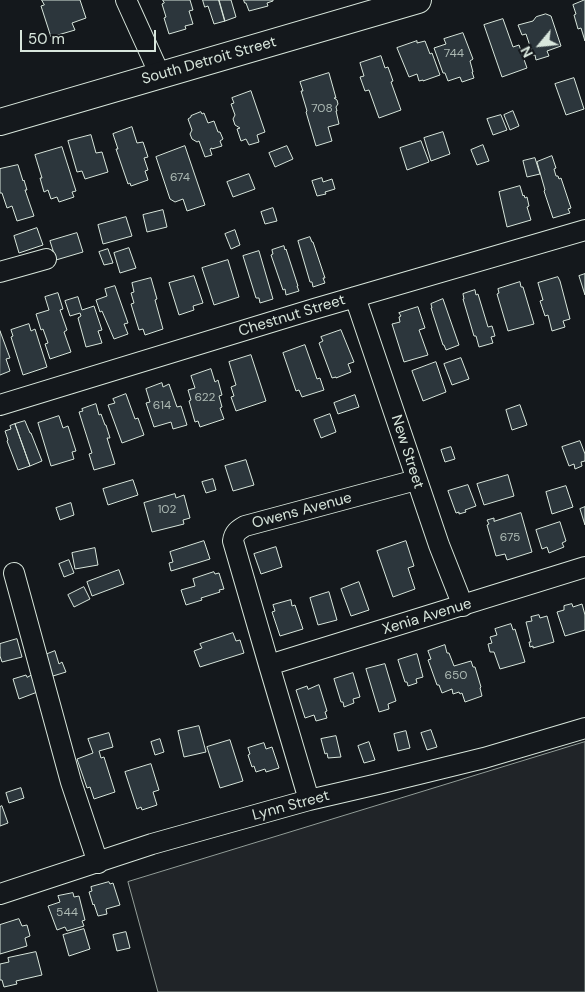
<!DOCTYPE html>
<style>
body{margin:0}
#map{position:relative;width:585px;height:992px;overflow:hidden;background:#14181c;font-family:"DM Sans",sans-serif}
canvas{display:block}
.north{position:absolute;left:515px;top:20px;width:50px;height:50px;-webkit-text-stroke:4px #14181c;paint-order:stroke;rotate:242deg;font-size:14px;font-weight:700;line-height:20px;text-align:center;color:#d8e6dc}
.north::after{content:'';display:block;margin:auto;width:18px;height:22px;background:#d8e6dc;clip-path:polygon(50% 0,100% 100%,50% 72%,0 100%)}
.scale{position:absolute;left:20px;top:30px;width:136px;height:22px;box-sizing:border-box;border:2px solid #d8e6dc;border-top:0;padding-left:6px;font-size:15px;line-height:18px;white-space:nowrap;color:#d8e6dc;-webkit-text-stroke:4px #14181c;paint-order:stroke}
</style>
<div id="map">
<canvas width="585" height="992"></canvas>
<div class="north">N</div>
<div class="scale">50 m</div>
</div>
<script>
const ctx = document.querySelector('canvas').getContext('2d');
ctx.lineJoin = 'round';
function fill(path, color) { ctx.fillStyle = color; ctx.fill(path, 'evenodd'); }
function strokePath(path, color, width, dash) { ctx.strokeStyle = color; ctx.lineWidth = width; ctx.lineCap = dash ? 'butt' : 'round'; ctx.setLineDash(dash || []); ctx.stroke(path); }
function label(font, color, halo, rows, align = 'center') {
  ctx.font = font + ' "DM Sans",sans-serif'; ctx.lineWidth = 4; ctx.setLineDash([]); ctx.textBaseline = 'middle'; ctx.strokeStyle = halo; ctx.fillStyle = color; for (const [text, x, y, turn = 0] of rows) {
    ctx.save(); ctx.translate(x, y); ctx.rotate((+turn || 0) * Math.PI / 180); ctx.textAlign = isNaN(turn) ? turn : align; if (halo) ctx.strokeText(text, 0, 0); ctx.fillText(text, 0, 0); ctx.restore();
  }
}
const green = new Path2D(`
 M585,742V992H158L128,882Z`);
fill(green, '#202428');
strokePath(green, '#939e99', 1);
const building = new Path2D(`
 M42,0H80L86,18L72,23L75,30L51,37L41,6L44,5Z
 M163,0H190L193,10L189,11L193,24L185,26L186,29L169,34L164,18L166,17L162,4L164,3Z
 M203,0H219L225,21L214,24L208,6L205,7Z
 M219,0H231L236,17L225,21Z
 M244,0H273V1L267,3L268,6L249,11L246,3H245Z
 M585,0V41L581,28L578,29L574,15L576,14L573,5Z
 M546,14L551,16L561,46L547,51L549,56L536,60L535,55H533L526,34L522,35L518,25L533,21L536,17Z
 M503,19L513,47L519,45L527,68L502,77L484,25Z
 M463,33L473,59L470,61L473,72H472L474,78L462,82L460,77L448,81L445,73H443L434,48L446,44L444,39Z
 M417,41V43L425,41L430,54L432,53L440,75L423,81V80L419,81L417,74L409,77L397,48Z
 M381,56L385,68L388,67L393,81L391,82L401,110L379,118L369,90L365,91L360,77L364,76L360,63Z
 M329,73L336,98H334L337,100L338,104L336,107L337,111H336L339,124L328,127L332,141L316,146L306,112L307,111L301,91H303L300,82Z
 M574,78L584,109L566,115L555,84Z
 M251,91L265,132L257,135L259,142L249,145L246,139L241,141L237,129L240,128L235,125L233,119L235,115L231,104L234,103L232,98Z
 M513,111L519,126L510,130L504,115Z
 M201,112L202,114L204,113L208,123L214,121L218,132H220L223,139L220,141L222,146L212,149V148L210,149L212,155L205,157L199,141L197,142L192,139L190,134L192,130L188,119L191,117V116Z
 M501,115L507,130L493,135L487,119Z
 M132,127L137,143L143,142L148,157L144,158L148,170L145,171L148,180L131,186L130,183L128,184L116,149H118L113,134Z
 M443,132L450,154L431,161L424,138Z
 M91,135L96,153L102,152L108,172L85,179L82,171L77,172L68,141Z
 M421,141L429,162L407,170L400,148Z
 M483,145L489,161L477,165L471,150Z
 M185,146L205,205L187,211L183,199L175,202L170,199L156,157Z
 M287,146L293,159L275,167L269,153Z
 M62,147L76,191L72,192L74,197L59,202L57,197L51,199L48,190L44,192L40,178H42L35,155Z
 M552,156L556,168L554,169L556,176H558L559,179L561,178L571,208L568,209L570,213L553,218L544,191L545,190L537,162Z
 M535,158L540,174L527,177L523,161Z
 M18,165L23,181L24,180L27,190H25L34,216L17,221L12,206L7,208L2,193H0V169Z
 M249,174L255,189L233,197L227,182Z
 M322,178L323,182L332,179L335,189L325,192L326,194L317,196L312,181Z
 M520,186L523,196L524,195L525,198L527,197L529,206L527,207L531,220L507,227L499,192Z
 M273,208L277,221L265,224L261,212Z
 M163,210L167,227L147,232L143,215Z
 M126,217L132,236L103,244L98,225Z
 M37,228L43,245L19,253L14,236Z
 M235,230L240,245L231,249L225,234Z
 M77,233L83,252L56,260L50,241Z
 M310,237L312,242H313L325,278H323L325,283L313,287L312,282H310L298,241Z
 M284,246L285,250L286,249L298,286H297L299,291L286,295L285,289L283,290L271,255L273,254L272,250Z
 M129,248L136,268L120,273L114,253Z
 M108,249L113,263L104,265L99,252Z
 M259,251L273,299L260,303L259,298H256L243,256Z
 M228,260L239,297L214,305L202,268Z
 M585,274V295L579,276Z
 M194,276L203,303L193,306L194,310L179,315L169,283Z
 M558,277L560,281L570,319L563,321L565,327L552,331L548,315L545,316L540,301L543,300L538,283Z
 M151,278L157,299L155,300L163,329L145,335L143,329L139,330L131,304L134,303L131,293L134,292L132,283Z
 M520,282L521,287H523L534,324L508,331L497,294L499,293L498,289Z
 M115,286L128,323L124,324L128,334L114,339L102,311L100,312L96,300L107,296L105,289Z
 M475,290L476,295L478,294L488,327L492,326L495,336L491,337L493,343L479,347L476,336H474L463,299H464L463,294Z
 M58,293L63,309L60,310L67,330L64,332L71,352L50,359L45,344L48,343L43,329L41,330L36,314L49,310L45,297Z
 M78,297L82,310L94,306L102,330L98,331L102,343L86,347L78,318L81,316L80,313L70,316L65,301Z
 M443,299L459,345L446,350L444,345H443L431,308H432L431,304Z
 M418,307L425,328L419,330L428,355L404,362L392,324L400,322L399,317L401,316L399,313Z
 M29,324L31,331L35,329L47,367L23,375L11,337L13,336L11,330Z
 M341,330L354,362L348,364L351,372L336,378V377L332,378L319,343L323,341L321,337Z
 M0,331L10,358L6,359L10,371L0,375Z
 M305,345L317,379L320,378L324,390L302,397L299,390L296,391L283,353Z
 M251,355L266,401L236,411L231,397L234,396L231,387L236,385L229,362Z
 M461,358L469,379L452,385L444,364Z
 M436,362L446,392L423,401L412,371Z
 M211,369L215,382L218,380L222,395L219,396L222,407L220,408L224,419L200,427L198,421L195,422L189,401L191,400L188,390L195,388L191,376Z
 M162,383L163,387L169,384L177,407L181,406L187,425L173,429L171,422L154,427L146,403L150,402L146,389Z
 M126,394L135,419L138,418L144,435L122,443L108,405L115,403L113,399Z
 M355,395L359,407L338,414L334,403Z
 M96,404L99,415L101,414L105,425H106L110,438H107L115,464L94,470L89,454L92,453L79,412L83,411L82,409Z
 M520,405L527,425L512,430L506,410Z
 M330,414L336,432L321,438L314,420Z
 M59,416L63,428L68,426L76,451L72,452L74,459L51,466L38,423Z
 M25,421L30,433H31L42,461L30,466L15,424Z
 M15,424L30,466L18,470L7,441L8,440L5,431L11,429L10,426Z
 M580,441L585,454V461L581,462L582,466L575,469L574,464L569,466L562,447Z
 M451,447L455,459L445,462L441,450Z
 M246,460L254,485L233,491L225,466Z
 M508,475L514,496L484,505L477,484Z
 M213,479L216,490L206,493L202,482Z
 M133,480L138,495L108,505L103,489Z
 M468,485L476,506L465,510L466,512L459,514V512L456,513L448,491Z
 M566,486L573,507L552,514L546,492Z
 M175,494L176,498L184,495L190,518L183,520L184,524L152,532L144,503Z
 M71,503L74,515L60,520L56,508Z
 M585,507V525L580,509Z
 M521,513L532,552L507,560L505,554L496,556L487,525L489,524L487,520L494,518V521Z
 M560,522L566,541L562,543L564,547L549,553L547,547L542,549L536,530Z
 M204,541L210,559L171,571L169,563L173,562L170,552Z
 M406,541L414,566L408,568L415,589L393,597L377,551Z
 M276,547L282,567L261,574L254,554Z
 M95,548L98,565L75,569L72,553Z
 M69,560L74,573L64,577L59,564Z
 M119,570L124,584L92,596L87,582Z
 M214,572L215,574L219,573L224,589L219,590L220,592L201,598L202,600L186,605L181,590L195,586L193,579Z
 M359,582L369,610L351,616L341,589Z
 M84,587L90,599L74,607L68,595Z
 M329,592L337,620L318,625L310,598Z
 M291,600L292,606L295,605L303,629L280,636L272,612L275,611L273,605Z
 M572,604L573,607L582,604L585,615V630L565,636L557,612L564,610V606Z
 M539,615L540,618L547,616L554,642L533,648V646L530,647L529,642H531L526,622L532,621L531,617Z
 M511,624L513,630L515,629L525,662L500,669L494,652H490L488,644L492,643L490,637L497,635L495,629Z
 M233,633L236,641L240,640L244,653L200,667L194,651L202,648L200,644Z
 M17,639L22,657L2,662L0,656V644Z
 M445,645L447,653H449L454,666L471,661L473,667H475L481,687L480,688L482,696L465,702L462,693L460,694L459,692L453,694L452,689L442,693L439,685H437L428,660L431,659L428,651Z
 M55,651L59,664L62,662L66,672L53,676L45,655Z
 M417,654L423,677L416,679L417,683L408,686L407,682H405L398,660Z
 M385,664L396,701L388,704L389,709L379,712L366,669Z
 M353,673L360,697L353,699L354,703L344,707L343,702H341L334,679Z
 M34,674L40,691L19,699L13,679L26,675L27,677Z
 M319,685L327,711L325,712L327,718L316,721L314,715L305,718L296,690L307,686L308,689Z
 M199,726L206,752L184,757L178,731Z
 M431,730L437,747L427,750L421,733Z
 M406,731L410,748L398,751L394,734Z
 M109,733L113,747L99,751L101,758L104,757L115,792L94,799L90,787L87,788L77,759L93,753L88,739Z
 M336,736L341,757L328,758L327,753L325,754L321,739Z
 M160,739L164,752L155,755L151,742Z
 M230,740L243,781L220,788L207,747Z
 M369,742L375,760L364,763L358,746Z
 M264,743L266,749L272,747L279,768L266,772L265,769L256,772L254,766L252,767L248,755L250,754L248,748Z
 M151,764L159,790L153,792L157,805L142,810L141,807L137,809L125,772Z
 M21,788L24,798L9,803L6,793Z
 M2,806L8,823L0,826V807Z
 M109,882L110,884L113,883L120,905L106,909L107,914L98,916L94,904L93,905L89,892L92,891L91,887Z
 M73,893L74,897L79,896L85,920L82,921L84,926L67,931L65,927L57,930L48,906L60,902L58,896Z
 M19,919L22,926L27,925L30,936L25,938L27,946L0,954V925Z
 M84,929L90,949L69,956L63,935Z
 M126,932L130,948L117,951L113,935Z
 M36,952L42,975L16,981L17,984L4,987L2,980H0V964L9,962L8,958Z`);
fill(building, '#2c363c');
strokePath(building, '#d8e6dc', 1);
const minor = new Path2D(`
 M126,0L160,75
 M0,272L46,259
 M355,297L439,545L463,606
 M0,405L314,309L585,230
 M14,573L71,782L98,863
 M269,665L585,567
 M309,800L269,665L233,541C234,533 238,530 245,526L416,480
 M0,894L152,844L309,800L378,784L484,758L585,728`);
const major = new Path2D(`
 M0,122L418,0`);
strokePath(minor, '#d8e6dc', 22);
strokePath(major, '#d8e6dc', 28);
strokePath(minor, '#14181c', 20);
strokePath(major, '#14181c', 26);
label('12px', '#adbab4', null, [
 ["744",454,54],
 ["708",322,109],
 ["674",180,178],
 ["622",205,398],
 ["614",162,406],
 ["102",167,510],
 ["675",510,538],
 ["650",456,676],
 ["544",67,913]
]);
label('15px', '#d8e6dc', '#14181c', [
 ["South Detroit Street",209,61,-16],
 ["Chestnut Street",292,316,-17],
 ["New Street",407,452,72],
 ["Owens Avenue",302,511,-15],
 ["Xenia Avenue",427,617,-17],
 ["Lynn Street",291,806,-15]
]);
</script>
